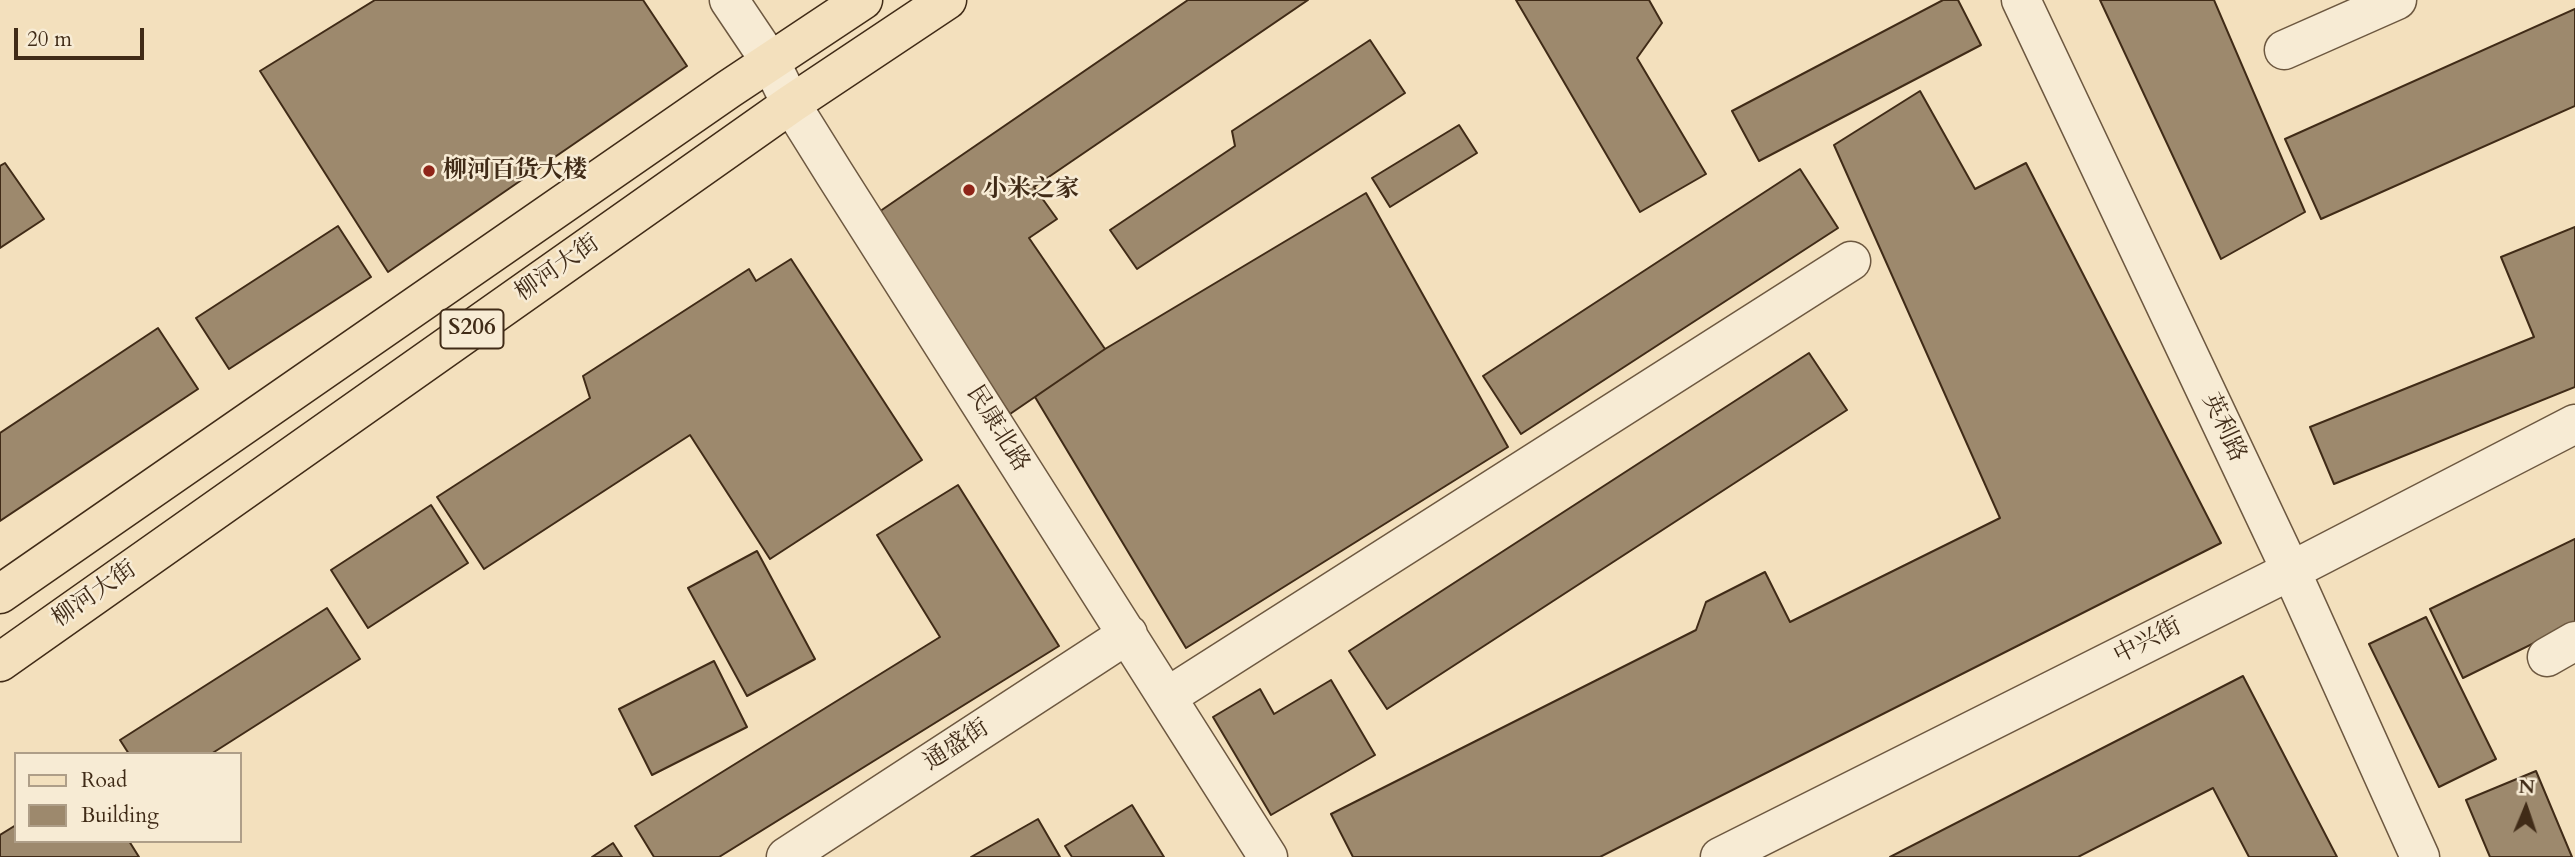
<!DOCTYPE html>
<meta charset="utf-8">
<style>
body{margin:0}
#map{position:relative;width:2575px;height:857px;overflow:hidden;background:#f3e0bd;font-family:Cardo,serif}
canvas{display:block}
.legend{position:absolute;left:14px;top:752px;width:228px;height:91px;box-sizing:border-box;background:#f7ebd4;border:2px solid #ae9e88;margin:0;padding:9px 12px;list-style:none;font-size:21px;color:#402b17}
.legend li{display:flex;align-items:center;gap:14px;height:35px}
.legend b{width:35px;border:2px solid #ae9e88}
.north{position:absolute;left:2491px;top:773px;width:70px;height:70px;-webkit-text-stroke:5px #f7ebd4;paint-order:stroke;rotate:2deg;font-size:19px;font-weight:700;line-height:28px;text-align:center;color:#402b17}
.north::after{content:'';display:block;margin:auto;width:24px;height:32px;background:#402b17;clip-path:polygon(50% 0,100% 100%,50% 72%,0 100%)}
.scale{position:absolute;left:14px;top:28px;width:130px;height:32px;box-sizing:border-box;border:4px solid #402b17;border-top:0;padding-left:9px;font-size:21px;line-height:24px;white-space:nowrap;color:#402b17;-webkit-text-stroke:5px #f7ebd4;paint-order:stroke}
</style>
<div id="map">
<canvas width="2575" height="857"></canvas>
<ul class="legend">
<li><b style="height:9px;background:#f3e0bd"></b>Road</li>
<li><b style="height:19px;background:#9d896d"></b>Building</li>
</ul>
<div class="north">N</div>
<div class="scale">20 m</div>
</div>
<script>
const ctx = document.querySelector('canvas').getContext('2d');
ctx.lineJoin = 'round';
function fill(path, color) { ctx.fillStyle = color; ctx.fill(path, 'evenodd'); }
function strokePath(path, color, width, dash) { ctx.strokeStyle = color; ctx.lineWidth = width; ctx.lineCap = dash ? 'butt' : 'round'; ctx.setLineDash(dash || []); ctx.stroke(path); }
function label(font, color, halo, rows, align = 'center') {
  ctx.font = font + ' Cardo,"Noto Serif SC",serif'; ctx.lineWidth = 5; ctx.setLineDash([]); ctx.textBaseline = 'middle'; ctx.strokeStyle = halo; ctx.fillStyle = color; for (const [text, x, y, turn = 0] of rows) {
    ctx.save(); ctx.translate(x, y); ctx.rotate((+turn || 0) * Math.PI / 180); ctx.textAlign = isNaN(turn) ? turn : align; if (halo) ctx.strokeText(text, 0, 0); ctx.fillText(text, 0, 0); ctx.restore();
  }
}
const building = new Path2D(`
 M375,0H643L687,66L388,272L260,71Z
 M1188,0H1308L1034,187L1057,219L1029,238L1105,349L1010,414L873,216Z
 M1516,0H1649L1662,23L1637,58L1706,174L1640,212Z
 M1943,0H1958L1981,45L1759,161L1732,111Z
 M2100,0H2214L2305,212L2221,259Z
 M2575,9V106L2321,219L2285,139Z
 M1370,40L1405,93L1137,269L1110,230L1235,146L1232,131Z
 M1920,91L1975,189L2026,163L2221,543L1600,857H1353L1331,814L1696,630L1706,602L1765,572L1790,622L2000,518L1834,145Z
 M1459,125L1477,153L1390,207L1372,178Z
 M5,163L44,219L0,248V166Z
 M1800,169L1838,228L1521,434L1483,376Z
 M1366,193L1508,447L1186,648L1035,397L1105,349Z
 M338,226L371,277L229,369L196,318Z
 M2575,227V387L2334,484L2310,427L2534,337L2501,257Z
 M791,259L922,460L770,559L690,435L484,569L437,497L590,398L583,376L749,269L756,281Z
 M158,328L198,389L0,521V433Z
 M1809,353L1847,410L1387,709L1349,651Z
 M958,485L1059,646L719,857H654L635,826L940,637L877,535Z
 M431,505L468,563L368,628L331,570Z
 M2575,539V623L2463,678L2430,609Z
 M757,551L815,659L747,696L688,588Z
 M327,608L360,659L211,754H129L120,740Z
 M2426,617L2496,759L2439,787L2369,644Z
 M714,661L747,727L652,775L619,709Z
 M2243,676L2337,857H2249L2213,788L2078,857H1890Z
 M1331,680L1375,755L1271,815L1213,717L1260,689L1274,714Z
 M2536,771L2572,857H2490L2466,800Z
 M1132,805L1164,857H1072L1065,846Z
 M1038,819L1060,857H971Z
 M16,825V841H129L139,857H0V835Z
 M613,843L622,857H592Z`);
fill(building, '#9d896d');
strokePath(building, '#402b17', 2);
const minor = new Path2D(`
 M729,0L770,61L791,104L834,173L1268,857
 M2021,0L2291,571L2420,857
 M2284,50L2397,0
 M2547,657L2575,641
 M1167,697L1851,261
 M786,857L1128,634
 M1720,857L2308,562L2575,424`);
const major = new Path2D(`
 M0,594L729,89L863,0
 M0,662L791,104L947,0`);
strokePath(minor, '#6d5840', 41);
strokePath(major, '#402b17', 41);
strokePath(minor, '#f7ebd4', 38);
strokePath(major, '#f3e0bd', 38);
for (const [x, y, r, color] of [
 [429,171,7,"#8f2418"],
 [969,190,7,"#8f2418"]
]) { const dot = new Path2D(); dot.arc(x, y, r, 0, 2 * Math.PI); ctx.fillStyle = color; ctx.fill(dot); strokePath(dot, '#f7ebd4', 2.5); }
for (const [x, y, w] of [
 [472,329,63]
]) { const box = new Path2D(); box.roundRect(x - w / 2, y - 19.5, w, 39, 5); ctx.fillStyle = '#f7ebd4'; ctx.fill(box); strokePath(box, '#402b17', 2); }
label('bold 23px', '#402b17', null, [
 ["S206",472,329]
]);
label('bold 24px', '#402b17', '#f7ebd4', [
 ["柳河百货大楼",443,171],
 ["小米之家",983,190]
], 'left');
label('24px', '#402b17', '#f7ebd4', [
 ["柳河大街",558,269,-35],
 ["英利路",2223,428,65],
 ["民康北路",997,429,58],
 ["柳河大街",95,595,-35],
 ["中兴街",2148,642,-27],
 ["通盛街",957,746,-33]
]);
</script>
